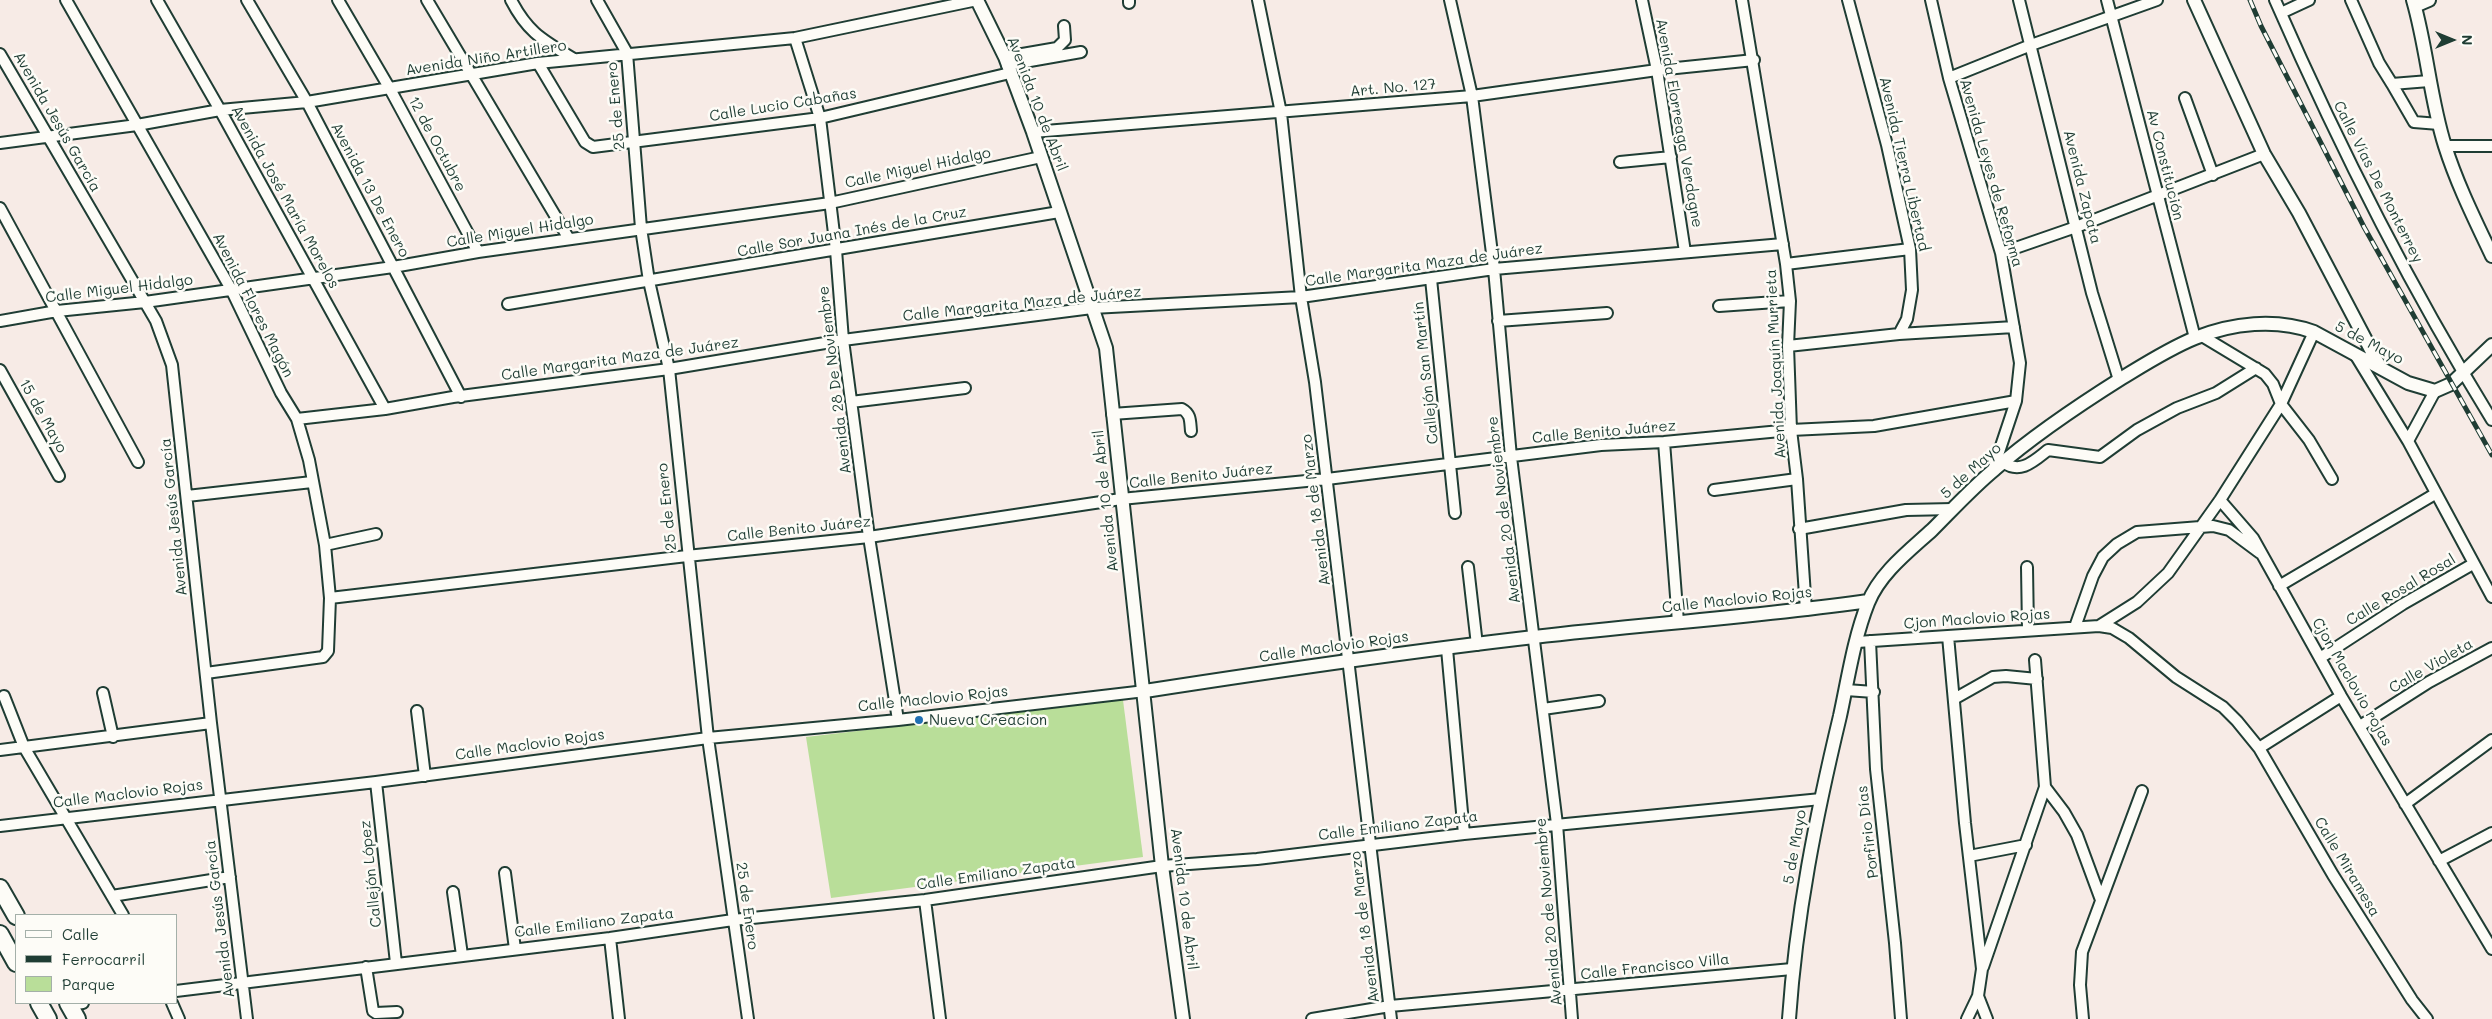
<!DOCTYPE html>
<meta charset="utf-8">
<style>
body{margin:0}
#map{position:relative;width:2492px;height:1019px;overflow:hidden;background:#f7ebe6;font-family:Mali,sans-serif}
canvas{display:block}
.legend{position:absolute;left:15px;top:914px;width:162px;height:90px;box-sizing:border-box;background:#fdfcf7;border:1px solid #a4b0a9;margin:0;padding:6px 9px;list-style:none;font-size:15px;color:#1f3d34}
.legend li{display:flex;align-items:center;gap:10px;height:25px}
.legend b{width:25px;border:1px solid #a4b0a9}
.north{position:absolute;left:2427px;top:15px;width:50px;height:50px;-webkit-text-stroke:4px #fdfcf7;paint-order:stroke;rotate:90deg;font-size:14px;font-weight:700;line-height:20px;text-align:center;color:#1f3d34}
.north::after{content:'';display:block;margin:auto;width:18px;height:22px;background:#1f3d34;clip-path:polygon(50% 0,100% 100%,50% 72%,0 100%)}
</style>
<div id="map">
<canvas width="2492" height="1019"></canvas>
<ul class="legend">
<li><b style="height:6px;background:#fdfcf7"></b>Calle</li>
<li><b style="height:6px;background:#1f3d34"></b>Ferrocarril</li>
<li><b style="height:14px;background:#b9de99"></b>Parque</li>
</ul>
<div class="north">N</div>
</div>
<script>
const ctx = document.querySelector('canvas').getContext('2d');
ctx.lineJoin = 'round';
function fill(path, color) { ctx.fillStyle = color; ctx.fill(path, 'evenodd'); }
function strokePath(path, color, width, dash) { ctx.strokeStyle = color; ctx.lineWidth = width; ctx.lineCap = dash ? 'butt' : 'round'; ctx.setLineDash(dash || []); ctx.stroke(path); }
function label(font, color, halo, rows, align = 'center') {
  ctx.font = font + ' Mali,sans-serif'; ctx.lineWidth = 5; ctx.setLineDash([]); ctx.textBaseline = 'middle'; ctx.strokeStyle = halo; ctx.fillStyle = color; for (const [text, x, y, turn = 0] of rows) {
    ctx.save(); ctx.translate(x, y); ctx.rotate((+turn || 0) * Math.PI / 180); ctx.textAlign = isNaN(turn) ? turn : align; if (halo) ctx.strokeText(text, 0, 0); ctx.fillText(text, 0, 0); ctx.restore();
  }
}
fill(new Path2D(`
 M1123,700L1143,857L831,898L806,737Z`), '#b9de99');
const minor = new Path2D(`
 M66,0L231,289L281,393L297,419L309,460L325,545L330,598L328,651L323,657L206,673
 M157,0L220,110L385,409
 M247,0L307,102L461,397
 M338,0L390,89L478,252
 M427,0L569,239
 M511,0C528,33 543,40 574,59
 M597,0L627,53L641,228L649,281L669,369L708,738L748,1019
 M1129,0V3
 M1258,0L1281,113L1301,297L1315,382L1391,1019
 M1450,0L1472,96L1494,269L1511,457L1557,824L1572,1019
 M1642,0L1657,70L1685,252
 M1742,0L1786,264L1790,301L1788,346L1791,430L1797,479L1806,610
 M1848,0L1887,145L1910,249L1912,290L1907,319L1899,334
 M1931,0L1949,78L2001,253L2020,363L2016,401L1993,470
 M2019,0L2092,293L2119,380
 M2107,0L2195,338
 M2275,0C2338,144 2409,286 2492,420
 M2351,0L2379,63L2392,84L2429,81
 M2281,13L2309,0
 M795,38L820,118L836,250L843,340L869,537L898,720
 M0,54L156,321L172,365L211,723L247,1019
 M1005,57L1057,48L1065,40L1064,26
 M538,63L585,142L593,147L820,118L1010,73
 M1007,65L1081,52
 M1949,78L2031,45L2157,0
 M2392,84L2414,122L2439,124
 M2185,98L2213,175
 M1033,132L1472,96L1657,70L1754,60
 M0,143L137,125L220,110L307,102L538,63L795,38L977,0
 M2445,146H2492
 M1620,162L1671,157
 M0,208L138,462
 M2001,253L2076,227L2264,154
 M1786,264L1910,249
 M1431,279L1455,513
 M508,304L1059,212
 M1719,306L1790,301
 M0,321L57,311L145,302L393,267L478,252L830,203L1041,157
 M1498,321L1607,313
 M2202,336L2265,374L2273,384L2281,404L2309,440L2332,479
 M1788,346L1899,334L2014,327
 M2356,356L2408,441L2492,597
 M0,370L59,476
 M851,402L965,388
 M1112,414L1182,409C1191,414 1190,421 1191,431
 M297,419L385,409L453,397L669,369L843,340L1092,308L1301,297L1494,269L1783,244
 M2408,441L2435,391
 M1664,442L1678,622
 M2003,462C2020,475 2034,461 2048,450L2100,457L2137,430L2177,408L2216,393L2256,368
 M1714,490L1797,479
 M187,496L312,482
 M2220,500L2253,538L2341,696L2492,949
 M1799,529L1906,510L1953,509
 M325,545L376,534
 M1468,567L1477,645
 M2027,567L2028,630
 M2279,586L2435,494
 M330,598L687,556L869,537L1121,499L1327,479L1601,445L1664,442L1791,430L1874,426L2016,401
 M2099,626L2137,602L2168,573L2220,500L2281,404L2314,332
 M2075,627L2093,576L2103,557L2117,544L2137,532L2213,526L2229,530L2260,553
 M1948,636L1965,823L1982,969L1978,996L1967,1019
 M1870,641L1876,769L1895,943L1901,1019
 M1857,642L2099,626L2112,628L2129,638L2176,677L2223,707L2237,721L2259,748L2333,875L2412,1000L2427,1019
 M1447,649L1464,834
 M2320,658L2403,604L2473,564
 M2035,660L2045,787
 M1846,690L1874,692
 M103,693L113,737
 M4,696L24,747L123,915
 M1954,699L1993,677L2006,676L2037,679
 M1543,709L1599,701
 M417,711L425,776
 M2360,726L2429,682L2492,648
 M2259,748L2341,696
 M0,750L211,723
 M376,782L396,963
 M2405,804L2492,740
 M0,826L376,782L708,738L898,720L1145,691
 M1969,856L2026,845
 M2439,861L2492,833
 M505,873L515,949
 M453,892L462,955
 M112,896L230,877
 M925,900L940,1019
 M610,938L619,1019
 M366,967L373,1011L376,1013L397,1012
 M1983,967L2045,787L2064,812L2077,835L2101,900
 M176,991L610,938L733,920L925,900L1162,866L1257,859L1464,834L1821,799
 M1978,996L1987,1019
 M172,1003L179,1019
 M69,1005L83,1003
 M1312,1019L1390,1006L1792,969
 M2083,1019L2080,985L2082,952L2142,791`);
const tertiary = new Path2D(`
 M977,0L1005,57L1033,132L1106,348L1162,866L1183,1019
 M2194,0L2264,154L2299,213L2380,367
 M2413,0C2427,48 2430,99 2445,146C2457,184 2475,220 2492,256
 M2415,6L2429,0
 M1145,691C1274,671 1404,652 1534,637C1645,624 1757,617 1868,601
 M1789,1019C1796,916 1816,816 1840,716C1848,679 1854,638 1868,603C1880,573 1909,551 1932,530C1953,509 1973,487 1995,469C2034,435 2079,405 2122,378C2145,364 2170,348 2195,338C2232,323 2276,318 2314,332L2408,383L2435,391L2451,384L2492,345`);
const primary = new Path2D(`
 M0,888L16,916
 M0,934L16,963
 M39,1003L48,1019
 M68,1003L77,1019`);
strokePath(minor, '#1f3d34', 14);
strokePath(tertiary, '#1f3d34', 16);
strokePath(primary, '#1f3d34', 20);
strokePath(minor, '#fdfcf7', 10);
strokePath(tertiary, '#fdfcf7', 12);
strokePath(primary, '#fdfcf7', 16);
const rail = new Path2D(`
 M2250,0L2261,26L2364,227L2492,455`);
strokePath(rail, '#1f3d34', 5);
strokePath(rail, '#fdfcf7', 3, [9]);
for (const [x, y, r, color] of [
 [919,720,5,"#1f6fb2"]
]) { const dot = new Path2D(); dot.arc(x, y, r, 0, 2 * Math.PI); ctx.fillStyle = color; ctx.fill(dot); strokePath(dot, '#fdfcf7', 2); }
label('15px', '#1f3d34', '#fdfcf7', [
 ["Avenida Niño Artillero",486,58,-9],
 ["Art. No. 127",1393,88,-5],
 ["Avenida 10 de Abril",1037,104,69],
 ["Calle Lucio Cabañas",783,105,-9],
 ["25 de Enero",616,106,-95],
 ["Avenida Jesús García",57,122,60],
 ["Avenida Elorreaga Verdagne",1679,123,80],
 ["12 de Octubre",437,144,62],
 ["Avenida Tierra Libertad",1904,164,77],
 ["Av Constitución",2165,165,76],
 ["Calle Miguel Hidalgo",918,168,-12],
 ["Avenida Leyes de Reforma",1991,173,74],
 ["Calle Vías De Monterrey",2378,182,63],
 ["Avenida Zapata",2082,187,76],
 ["Avenida 13 De Enero",370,190,62],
 ["Avenida José María Morelos",285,197,61],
 ["Calle Miguel Hidalgo",520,231,-9],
 ["Calle Sor Juana Inés de la Cruz",852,232,-10],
 ["Calle Margarita Maza de Juárez",1424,265,-8],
 ["Calle Miguel Hidalgo",119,289,-7],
 ["Calle Margarita Maza de Juárez",1022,304,-6],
 ["Avenida Flores Magón",253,305,63],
 ["5 de Mayo",2369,343,28],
 ["Calle Margarita Maza de Juárez",620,359,-8],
 ["Avenida Joaquín Murrieta",1776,364,-93],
 ["Callejón San Martín",1426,373,-96],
 ["Avenida 28 De Noviembre",835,380,-97],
 ["15 de Mayo",43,416,61],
 ["Calle Benito Juárez",1604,432,-5],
 ["5 de Mayo",1971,471,-42],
 ["Calle Benito Juárez",1201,476,-6],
 ["Avenida 10 de Abril",1106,501,-96],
 ["25 de Enero",667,507,-96],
 ["Avenida 18 de Marzo",1316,510,-97],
 ["Avenida 20 de Noviembre",1504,510,-97],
 ["Avenida Jesús García",174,517,-96],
 ["Calle Benito Juárez",799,529,-6],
 ["Calle Rosal Rosal",2401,590,-31],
 ["Calle Maclovio Rojas",1737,600,-6],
 ["Cjon Maclovio Rojas",1977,619,-4],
 ["Calle Maclovio Rojas",1334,647,-8],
 ["Calle Violeta",2431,666,-30],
 ["Cjon Maclovio rojas",2352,682,60],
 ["Calle Maclovio Rojas",933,699,-6],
 ["Calle Maclovio Rojas",530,745,-8],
 ["Calle Maclovio Rojas",128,794,-7],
 ["Calle Emiliano Zapata",1398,826,-7],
 ["Porfirio Días",1868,832,-97],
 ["5 de Mayo",1795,847,-80],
 ["Calle Miramesa",2347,867,59],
 ["Callejón López",371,874,-96],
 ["Calle Emiliano Zapata",996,874,-8],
 ["Avenida 10 de Abril",1184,899,83],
 ["25 de Enero",747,906,82],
 ["Avenida 20 de Noviembre",1549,912,-95],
 ["Avenida Jesús García",220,919,-97],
 ["Calle Emiliano Zapata",594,923,-7],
 ["Avenida 18 de Marzo",1365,927,-97],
 ["Calle Francisco Villa",1655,967,-6]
]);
label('15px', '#1f3d34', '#fdfcf7', [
 ["Nueva Creacion",929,720]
], 'left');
</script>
